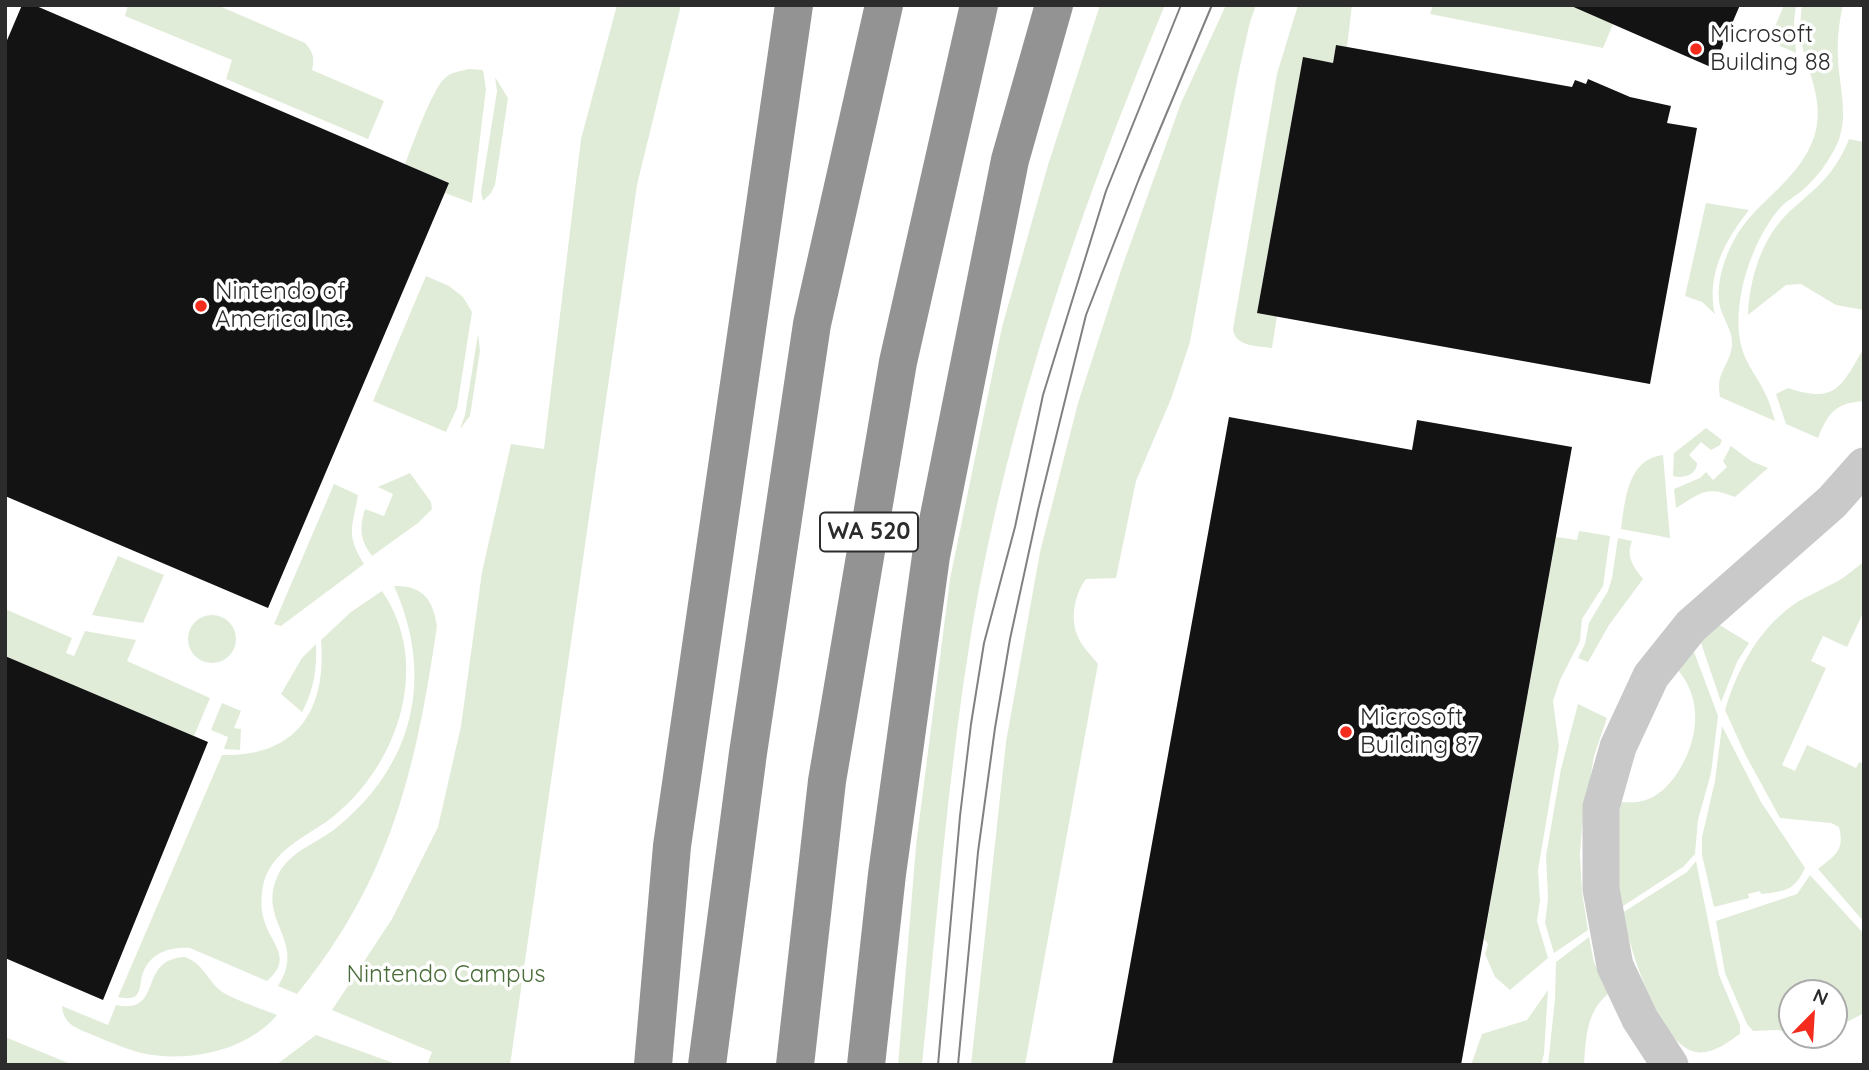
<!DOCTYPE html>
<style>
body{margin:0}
#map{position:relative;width:1869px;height:1070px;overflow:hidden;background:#fff;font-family:Quicksand,sans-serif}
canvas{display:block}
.frame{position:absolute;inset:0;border:7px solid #2c2c2c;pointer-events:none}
.north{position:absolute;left:1778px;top:979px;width:70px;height:70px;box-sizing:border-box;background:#fff;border:2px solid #ababab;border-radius:50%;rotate:24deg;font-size:19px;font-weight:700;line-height:28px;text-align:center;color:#2c2c2c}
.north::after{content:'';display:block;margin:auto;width:24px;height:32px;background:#f32c1e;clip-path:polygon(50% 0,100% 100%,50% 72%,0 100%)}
</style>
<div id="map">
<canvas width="1869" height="1070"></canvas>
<div class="frame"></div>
<div class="north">N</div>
</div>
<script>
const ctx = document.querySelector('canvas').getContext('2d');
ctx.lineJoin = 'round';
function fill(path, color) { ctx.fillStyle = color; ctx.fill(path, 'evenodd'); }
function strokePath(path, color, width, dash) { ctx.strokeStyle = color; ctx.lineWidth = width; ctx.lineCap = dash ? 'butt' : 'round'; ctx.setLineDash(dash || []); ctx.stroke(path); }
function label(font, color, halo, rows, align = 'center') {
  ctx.font = font + ' Quicksand,sans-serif'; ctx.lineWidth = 7; ctx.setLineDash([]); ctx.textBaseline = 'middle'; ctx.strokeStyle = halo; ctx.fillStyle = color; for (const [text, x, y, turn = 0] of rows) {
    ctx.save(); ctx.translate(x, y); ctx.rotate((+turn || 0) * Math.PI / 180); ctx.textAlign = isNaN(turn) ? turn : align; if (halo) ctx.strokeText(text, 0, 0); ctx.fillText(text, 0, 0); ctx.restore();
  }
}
fill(new Path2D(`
 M128,5H217L305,43C313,52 315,58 312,70L384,101L368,139L226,79L232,60L125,16Z
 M617,5H681L637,185L510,1065H427L432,1052L332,1010L392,919L438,827L461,726L482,572L511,444L544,449L581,139Z
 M1100,5H1165C1081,206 1009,413 972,628C948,773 937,919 922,1065H898L916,846L950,579L1002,327L1048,165Z
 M1226,5H1256L1250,22L1238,75L1190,342L1171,399L1136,481L1116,578L1086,579C1074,595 1070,619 1078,637C1082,647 1092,656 1098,664L1025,1065H971L1006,742L1040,552L1078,403L1121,270L1181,103Z
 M1298,5H1352L1347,47L1336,45L1333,63L1303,58L1257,312L1277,316L1272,348C1258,346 1235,347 1233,329L1277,74Z
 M1433,5H1569L1613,24L1603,48L1430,14Z
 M1784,5H1796L1794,21L1796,53L1769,41Z
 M1802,5H1843C1839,23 1837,40 1838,58C1839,86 1849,115 1838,142C1830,160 1818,176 1804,189C1796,196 1786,201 1779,209C1751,242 1730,306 1742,349C1747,365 1757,377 1764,391C1769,400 1772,411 1775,421L1720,397C1719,390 1718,382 1721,375C1725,365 1731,357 1732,345C1733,332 1725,322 1721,310C1712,281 1731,237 1751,216C1774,191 1803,170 1814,137C1824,107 1812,81 1804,53C1799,37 1800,21 1802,5Z
 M469,69L483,70L486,89L472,203L445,193L449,183L405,164C412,146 432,90 444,79C450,72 461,71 469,69Z
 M495,77L508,98L495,185L491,193L483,201L481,192L497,91Z
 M1849,139L1864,142V310L1836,305L1801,284L1786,285L1748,315C1749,280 1762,237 1789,212C1817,187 1834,176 1849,139Z
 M1706,203L1749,210C1725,240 1706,276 1715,314L1702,302L1685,296Z
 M426,276L449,286L463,297L472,312L457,408L446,432L373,401Z
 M478,334L480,351L470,416L460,429L465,415Z
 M1864,348V401C1835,403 1828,413 1818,438L1786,424L1776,394L1788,388C1836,404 1841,387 1864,348Z
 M1706,428L1722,440L1720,445L1711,450L1701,442L1689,455L1697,463C1697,475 1683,479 1673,476L1674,453Z
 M1731,446L1751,461L1768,468L1735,497C1706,485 1701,493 1676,508L1674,489L1700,478L1706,472L1713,480L1727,467L1723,461Z
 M1663,455L1670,538L1621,529C1625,501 1627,459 1663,455Z
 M410,473L431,502L432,509L418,523L372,556C360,540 359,528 365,509L384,516L393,494L378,487Z
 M334,484L358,495C353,526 345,534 364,564L281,626L274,624Z
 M1579,531L1610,536L1603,586L1582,619L1580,641L1560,680L1553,701L1559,746L1538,870L1540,900L1537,921L1548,958L1510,990L1495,977L1485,954L1488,944L1484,939L1556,537L1577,540Z
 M1618,538L1632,541C1626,557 1633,566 1643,579L1609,625L1588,662L1578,658L1585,644L1589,623L1608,591L1612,578Z
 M118,556L164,575L143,623L92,615Z
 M1864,562V611L1847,647L1823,636L1811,661L1826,668L1782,765L1795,771L1807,745L1856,768L1859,762L1864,764V922L1818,869C1835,855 1845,851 1839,827L1831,823L1780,818L1745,754L1725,710C1738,667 1760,626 1799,601C1812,594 1825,588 1838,581C1847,576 1855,568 1864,562Z
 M394,586C423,585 433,600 437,626C416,769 391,879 297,994L278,986C308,940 256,922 278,875C289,852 315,844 335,829C414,766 435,677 394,586Z
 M382,591C432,663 399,763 335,815C311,835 277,846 265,878C261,891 260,908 264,920C271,945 294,958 267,981L190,948C169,946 148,954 142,976C140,983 141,993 134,997C129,999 123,998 118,997L222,755C297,757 327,710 321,640L351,612Z
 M5,609L72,638L66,653L74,656L85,631L136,640L127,661L210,698L194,736L5,656Z
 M188 639a24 24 0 1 1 48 0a24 24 0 1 1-48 0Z
 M1718,624L1749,643L1737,662L1721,702L1700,640Z
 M316,644C317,669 314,690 302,712L281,694L302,658Z
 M1693,649L1718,716L1711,773L1698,820L1695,854L1683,867L1620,908L1615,857L1620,802C1627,802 1635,803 1642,801C1657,798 1668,786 1676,775C1698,743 1705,699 1676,668Z
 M222,703L241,711L234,728L241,729L240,750L224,749L228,737L211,730Z
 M1578,704L1607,718L1594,756L1582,827L1580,855L1582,892L1588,930L1554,953L1545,923L1548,898L1546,856L1561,769Z
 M1722,726L1761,802L1805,868C1794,891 1786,891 1761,894L1760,891L1748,894L1749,898L1714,907L1702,855V837L1715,781Z
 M1696,861L1719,975L1740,1025V1034C1728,1042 1712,1055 1696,1052C1658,1045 1630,946 1622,913L1687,872Z
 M1810,875L1864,934V1013L1834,1029V993H1792V1034L1778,1030L1753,1031L1747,1024L1725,973L1716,921L1797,894Z
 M1589,937L1594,962L1608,994C1586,1012 1586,1039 1584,1065H1548L1555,999L1556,962Z
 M185,957C204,964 207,980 221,991C232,999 262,1009 277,1015C246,1052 186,1063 141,1053C126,1049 110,1042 95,1036C80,1029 63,1026 62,1006L108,1025L116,1005C165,1015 136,959 185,957Z
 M1548,990L1544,1054L1541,1065H1471L1482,1034L1527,1020Z
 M316,1035L399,1065H276Z
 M5,1037L73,1065H5Z`), '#e0ecd8');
fill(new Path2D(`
 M22,5H34L449,183L268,608L5,496V45Z
 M1569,5H1740L1713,68Z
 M1336,45L1572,87L1575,80L1586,84L1588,79L1630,97L1671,106L1667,123L1697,128L1650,384L1257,313L1303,57L1333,63Z
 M1229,417L1412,450L1417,420L1572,447L1461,1065H1112Z
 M5,656L208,742L103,1000L5,958Z`), '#131313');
strokePath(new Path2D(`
 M1670,1065L1640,1019L1615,966L1601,889V807L1618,747L1651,676L1691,626L1832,502L1864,466`), '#c9c9c9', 37);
strokePath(new Path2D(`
 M653,1065L672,846L794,5
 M707,1065L748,753L812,324L884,5
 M795,1065L827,781L898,362L979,5
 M866,1065L887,874L931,556L1010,160L1054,5`), '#939393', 38);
strokePath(new Path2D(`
 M938,1065L960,816L971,724L984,643L1015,527L1043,395L1106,191L1181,5
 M958,1065L978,852L995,728L1010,639L1038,510L1086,315L1139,179L1212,5`), '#818181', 2);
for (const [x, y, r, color] of [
 [1696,49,7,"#f32c1e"],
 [201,306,7,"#f32c1e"],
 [1346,732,7,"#f32c1e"]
]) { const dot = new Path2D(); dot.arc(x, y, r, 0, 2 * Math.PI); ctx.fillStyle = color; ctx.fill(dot); strokePath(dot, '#fff', 2.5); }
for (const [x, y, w] of [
 [869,532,98]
]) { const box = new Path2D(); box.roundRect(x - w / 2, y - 19.5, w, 39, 5); ctx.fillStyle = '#fff'; ctx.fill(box); strokePath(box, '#2c2c2c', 2); }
label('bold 23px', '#2c2c2c', null, [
 ["WA 520",869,532]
]);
label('24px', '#2c2c2c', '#fff', [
 ["Microsoft",1710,35],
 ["Building 88",1710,63],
 ["Nintendo of",215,292],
 ["America Inc.",215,320],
 ["Microsoft",1360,718],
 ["Building 87",1360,746]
], 'left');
label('24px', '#486b37', '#fff', [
 ["Nintendo Campus",446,975]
]);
</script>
